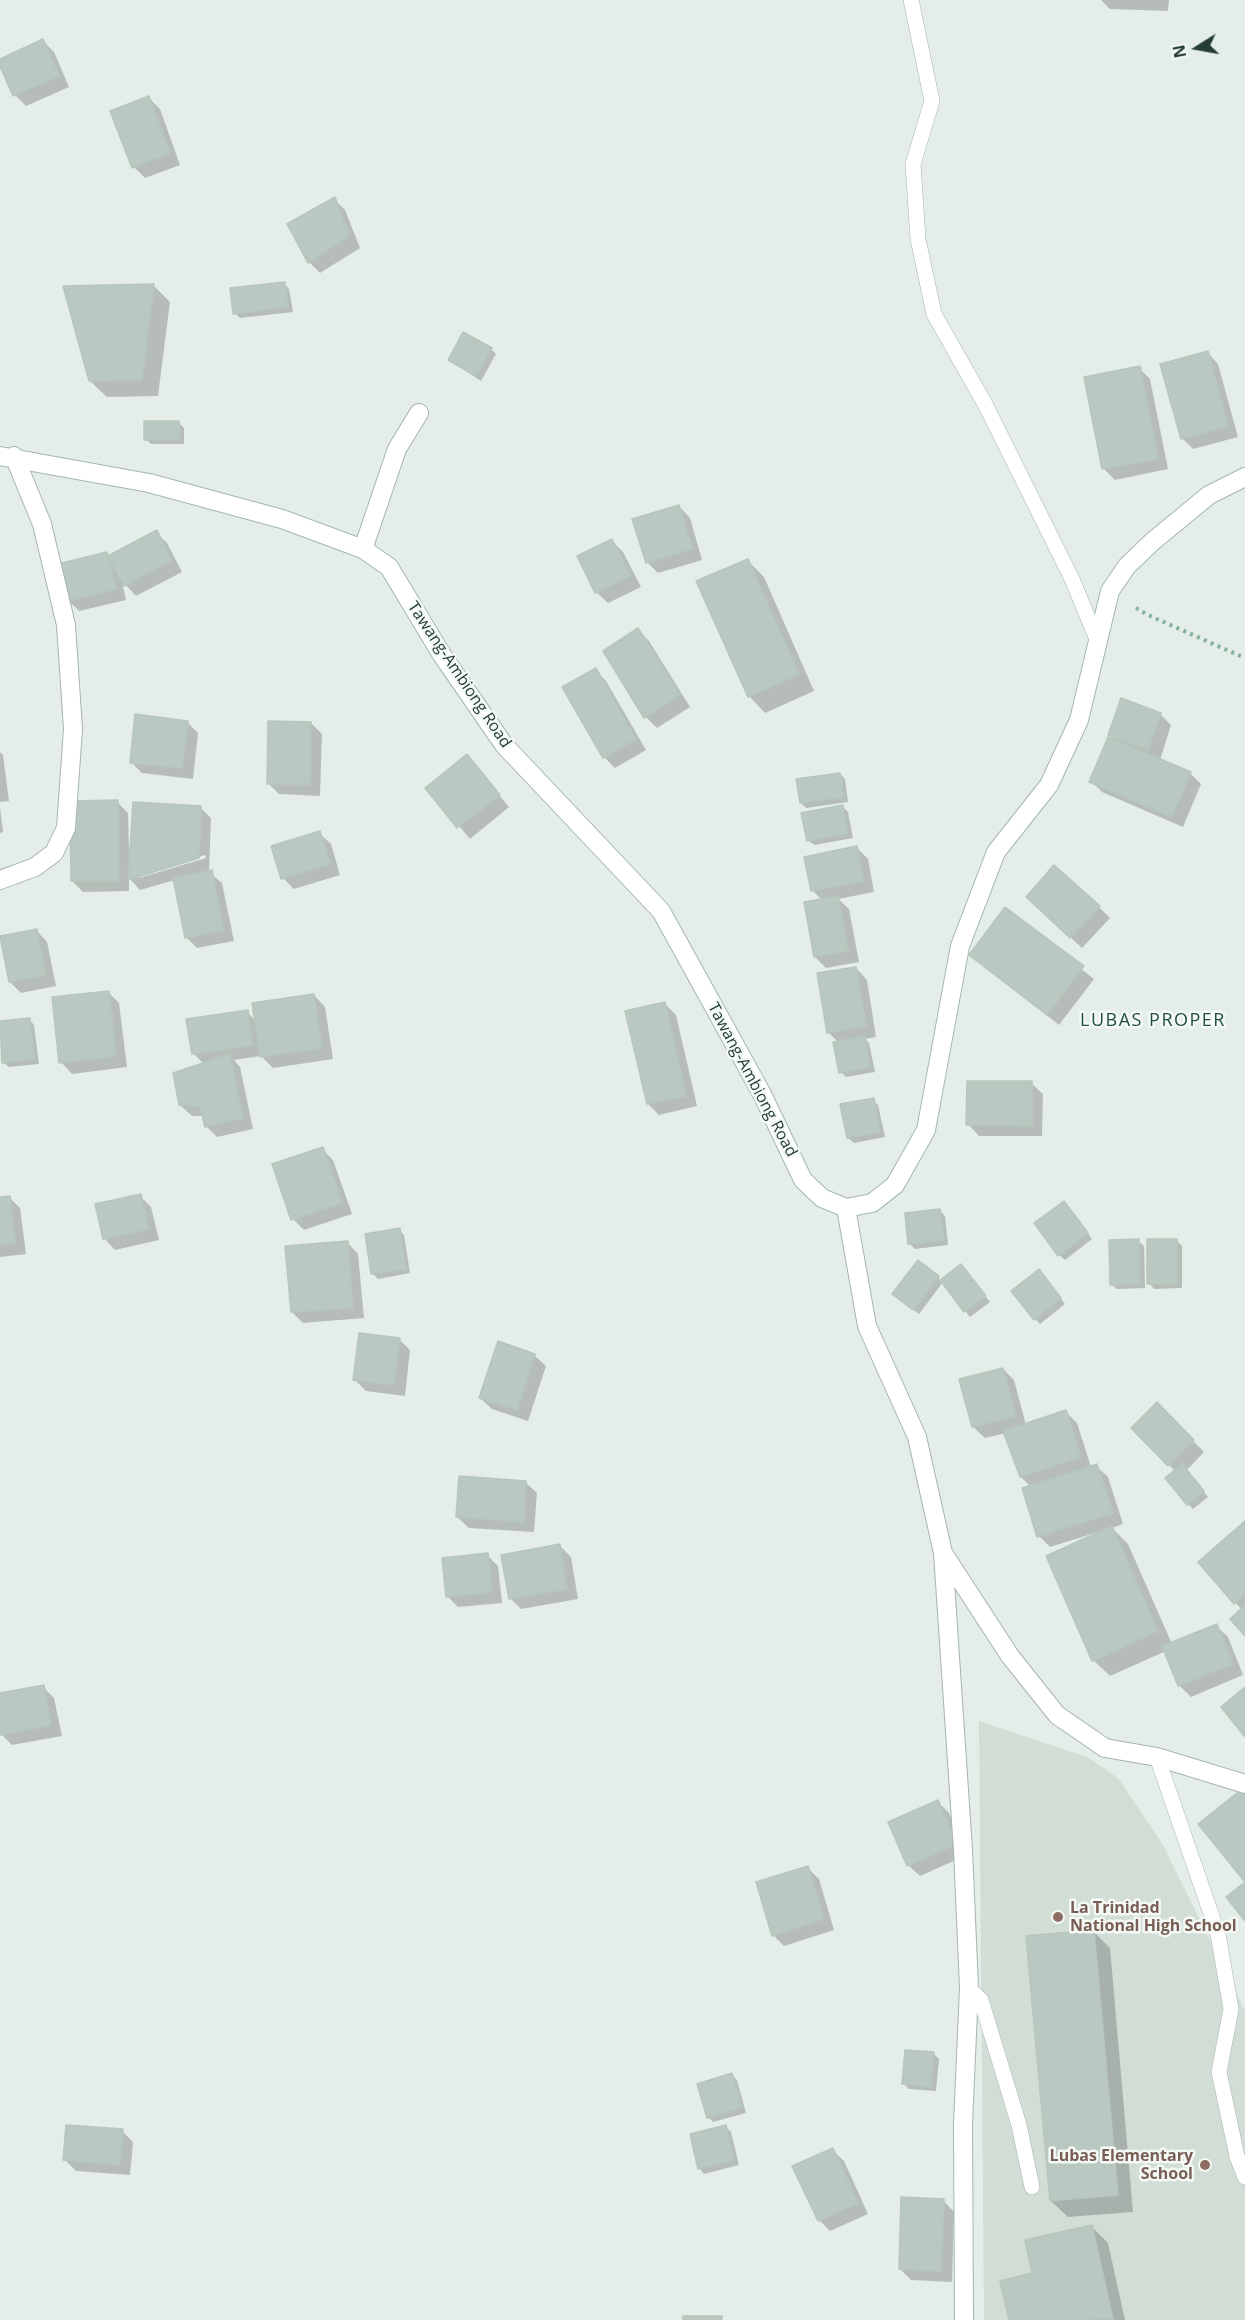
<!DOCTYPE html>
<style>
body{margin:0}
#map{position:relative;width:1245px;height:2320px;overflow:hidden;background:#e4ede8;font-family:"Open Sans",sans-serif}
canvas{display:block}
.north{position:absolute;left:1167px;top:18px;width:60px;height:60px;-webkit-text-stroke:4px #f4f9f6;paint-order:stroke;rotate:259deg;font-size:16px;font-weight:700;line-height:24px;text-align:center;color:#243e33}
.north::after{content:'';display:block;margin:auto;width:21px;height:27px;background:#243e33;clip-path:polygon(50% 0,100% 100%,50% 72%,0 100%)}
</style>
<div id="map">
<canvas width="1245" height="2320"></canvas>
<div class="north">N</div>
</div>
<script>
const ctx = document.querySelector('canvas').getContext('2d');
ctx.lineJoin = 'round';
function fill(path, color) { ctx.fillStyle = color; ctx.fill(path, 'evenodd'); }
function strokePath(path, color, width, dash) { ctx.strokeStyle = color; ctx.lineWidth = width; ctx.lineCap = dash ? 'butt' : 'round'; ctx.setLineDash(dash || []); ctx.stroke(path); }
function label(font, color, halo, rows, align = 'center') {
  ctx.font = font + ' "Open Sans",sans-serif'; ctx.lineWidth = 5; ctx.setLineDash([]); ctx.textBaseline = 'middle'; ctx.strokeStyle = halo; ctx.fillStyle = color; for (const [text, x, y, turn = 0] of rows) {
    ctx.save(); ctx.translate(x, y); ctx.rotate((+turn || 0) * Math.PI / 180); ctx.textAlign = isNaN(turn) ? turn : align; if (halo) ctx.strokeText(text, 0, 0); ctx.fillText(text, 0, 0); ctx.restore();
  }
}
fill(new Path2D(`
 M979,1721L1087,1757L1118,1778L1163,1845L1245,2011V2320H984Z`), '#d2ddd6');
fill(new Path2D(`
 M1101,0H1169L1168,11L1110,9Z
 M43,41L54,52L69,87L26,106L15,95L0,61Z
 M149,98L160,109L180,165L145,178L134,167Z
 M334,199L345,210L360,248L320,273L309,262Z
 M284,283L289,289L293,312L240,318L235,313Z
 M154,286L170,302L158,396L107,397L90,381Z
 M491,349L496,354L481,381L449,360Z
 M1207,352L1218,364L1238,437L1193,449L1182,438Z
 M1139,368L1150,379L1168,469L1115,480L1104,469Z
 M179,423L184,428V444H151L146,439Z
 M679,506L690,518L702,560L658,573L647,562Z
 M156,532L167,543L182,572L136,596L122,581L126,600L79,611L68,600L107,553L110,557Z
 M612,541L623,552L641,587L608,603L596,592Z
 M747,560L764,577L814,691L765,713L749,696Z
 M638,630L649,641L690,707L657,728L646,717L605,651Z
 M595,670L606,681L646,750L615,768L604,757Z
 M1160,714L1171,725L1160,760L1190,773L1201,784L1183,827L1102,792L1091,781L1116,741L1110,735Z
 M187,722L198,733L193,779L142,773L131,762Z
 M311,723L322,734L320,796L279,794L268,783Z
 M0,752L3,755L9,801L0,802Z
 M466,756L509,807L470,839L427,788Z
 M840,774L845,779L848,802L806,808L801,803Z
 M117,802L128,813L129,851L200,807L211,818L209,872L222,883L234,941L197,948L186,937L175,880L140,890L129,878V891L83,892L72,881ZM205,855L206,858L139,878V875Z
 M0,807L3,832L0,833Z
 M843,807L848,812L853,838L814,845L808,840Z
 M319,833L331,844L340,875L294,889L283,878Z
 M857,848L868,859L874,892L838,899L849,909L859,962L826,968L815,957L823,901L812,890Z
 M1099,907L1110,918L1082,948L1039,908Z
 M1005,909L1094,979L1059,1025L971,955Z
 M36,930L47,942L56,986L21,993L10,982Z
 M856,968L867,980L876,1037L865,1039L869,1043L875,1072L846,1077L841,1072L838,1042L828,1032Z
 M108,992L119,1003L127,1067L72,1074L61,1062Z
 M314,995L325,1007L333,1059L273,1068L261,1056L234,1060L240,1067L253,1129L217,1137L206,1126L204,1116H192L180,1105L204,1064L193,1053L247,1012L256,1021Z
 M665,1004L676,1015L697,1106L659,1115L648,1104Z
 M29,1019L34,1025L39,1064L9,1067L3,1062L0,1023Z
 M1031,1083L1043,1094L1042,1136H979L968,1124Z
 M873,1100L878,1105L885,1137L854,1143L848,1138Z
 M322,1149L333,1160L352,1214L304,1230L293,1219Z
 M140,1196L151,1207L159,1240L115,1250L104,1238Z
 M9,1197L20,1208L26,1254L0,1257V1198Z
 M1069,1208L1092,1239L1065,1260L1059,1255Z
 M940,1211L945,1216L948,1245L915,1249L910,1244Z
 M399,1230L404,1235L410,1273L378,1279L372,1273Z
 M1176,1240L1182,1246V1288L1154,1289L1149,1283Z
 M1138,1241L1144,1246L1145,1288L1117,1289L1111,1284Z
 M347,1242L358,1254L364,1318L303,1323L292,1312Z
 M961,1266L990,1302L970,1317L943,1282L919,1314L900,1299L938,1277L941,1281Z
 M1044,1276L1065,1304L1040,1324L1035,1319Z
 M399,1339L410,1350L405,1396L366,1391L355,1380Z
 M534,1355L546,1366L528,1421L492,1409L480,1398Z
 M1003,1369L1014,1380L1026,1425L1066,1412L1077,1423L1091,1467L1096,1466L1108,1477L1123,1524L1112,1528L1128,1544L1172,1644L1216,1626L1228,1637L1243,1675L1191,1697L1180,1686L1166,1651L1110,1676L1093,1660L1095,1533L1050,1547L1039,1536L1031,1487L1021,1477L1006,1433L985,1438L973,1427Z
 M1157,1404L1204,1452L1187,1470L1208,1497L1193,1509L1188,1504L1175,1471L1133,1428Z
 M525,1482L537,1493L534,1532L469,1528L457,1517Z
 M1245,1523V1634L1242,1610L1200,1563Z
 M560,1546L571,1557L578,1599L521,1609L510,1598Z
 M487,1555L498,1566L502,1603L458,1607L447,1596Z
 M43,1687L54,1698L62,1736L12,1745L1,1734L0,1695Z
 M938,1802L949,1813L967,1855L920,1876L908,1865L890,1823Z
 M808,1868L819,1879L834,1930L784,1946L773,1935Z
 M1093,1931L1110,1948L1133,2212L1068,2217L1051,2201Z
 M934,2054L939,2059L936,2091L909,2089L904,2084Z
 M732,2075L737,2080L746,2113L713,2122L708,2117Z
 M726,2127L731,2132L739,2165L704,2174L699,2168Z
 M122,2131L133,2142L130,2175L76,2171L65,2160Z
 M832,2150L844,2161L868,2214L830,2231L819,2220Z
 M943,2200L954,2212L952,2282L911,2280L900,2269Z
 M1092,2227L1108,2243L1125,2320H1010L1002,2282L1034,2274Z`), '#0003');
const building = new Path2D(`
 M43,39L59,76L13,96L0,66V59Z
 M149,96L170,153L132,168L110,111Z
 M335,197L349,236L308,263L287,224Z
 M285,282L288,307L233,314L230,288Z
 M154,284L142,380L89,381L63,286Z
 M463,332L492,348L476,376L448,360Z
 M1208,351L1228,426L1181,439L1160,364Z
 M1140,366L1158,459L1102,469L1084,377Z
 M144,421H179L180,439L144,440Z
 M679,505L692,549L646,563L632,519Z
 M157,530L172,560L124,586L108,556Z
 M612,539L631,576L595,593L577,556Z
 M107,552L116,589L67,601L58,564Z
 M748,559L799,674L748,697L696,581Z
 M638,628L680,695L644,718L603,651Z
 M596,668L636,739L603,758L562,687Z
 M1121,698L1161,713L1148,750L1108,735Z
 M135,714L188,721L182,768L130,763Z
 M268,721L311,722L310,785L267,784Z
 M1108,737L1191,772L1172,817L1089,782Z
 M467,754L500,795L457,828L425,788Z
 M840,773L844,797L800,803L796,779Z
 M118,800L119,881H71L70,801Z
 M133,802L201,806L199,858L128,880Z
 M843,805L848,833L807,841L801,813Z
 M320,831L330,864L281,879L271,846Z
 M857,846L864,881L811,891L804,857Z
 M1054,865L1100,906L1070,938L1026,897Z
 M212,870L223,930L185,938L173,878Z
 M838,896L848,951L814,957L804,902Z
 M1005,907L1084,966L1047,1015L969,955Z
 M37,929L46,975L9,982L0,936Z
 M856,967L866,1026L827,1033L817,973Z
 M109,991L116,1056L59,1063L52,997Z
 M314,994L322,1048L260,1057L252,1003Z
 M665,1002L686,1096L647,1104L625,1011Z
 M248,1010L253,1045L192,1054L186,1019Z
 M30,1018L34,1059L2,1063L0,1021Z
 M865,1036L870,1067L839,1073L833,1042Z
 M230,1054L243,1118L205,1127L200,1106L179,1105L173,1073Z
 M967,1081H1032V1126L966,1125Z
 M874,1098L880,1132L847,1138L840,1104Z
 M323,1147L342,1203L291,1220L272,1164Z
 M141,1194L149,1229L103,1239L95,1204Z
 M10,1196L15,1243L0,1245V1197Z
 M1064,1201L1088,1233L1058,1256L1034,1223Z
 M940,1209L944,1240L908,1244L905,1213Z
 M400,1228L406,1269L371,1274L365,1234Z
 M1139,1239L1140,1284L1110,1285L1109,1240Z
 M1147,1239H1177V1284H1147Z
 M348,1241L353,1308L291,1312L285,1246Z
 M918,1260L939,1276L913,1310L892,1294Z
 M961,1264L986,1296L964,1312L940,1280Z
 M1039,1269L1061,1298L1034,1320L1011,1291Z
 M359,1333L400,1338L394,1385L353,1380Z
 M498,1341L535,1354L517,1410L479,1398Z
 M1003,1368L1016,1416L972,1427L959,1379Z
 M1157,1402L1194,1440L1168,1466L1131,1428Z
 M1066,1410L1081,1457L1020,1477L1003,1431Z
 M1097,1464L1113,1513L1037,1537L1022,1488Z
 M1182,1464L1204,1491L1187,1505L1165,1478Z
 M459,1476L526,1481L524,1522L456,1517Z
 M1245,1521V1594L1234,1604L1198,1562Z
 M1112,1526L1158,1631L1092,1661L1046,1556Z
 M560,1544L567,1589L509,1599L501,1555Z
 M488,1553L492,1592L446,1597L442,1558Z
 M1245,1605V1636L1230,1619Z
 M1217,1624L1233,1664L1178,1686L1162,1646Z
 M44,1685L51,1725L0,1735V1693Z
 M1245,1687V1737L1221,1707Z
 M1242,1789L1245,1792V1921L1226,1897L1245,1882L1198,1824Z
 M938,1800L957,1844L907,1866L888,1822Z
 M808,1866L824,1919L772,1936L756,1882Z
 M1094,1930L1118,2195L1050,2201L1026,1936Z
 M905,2050L934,2052L931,2087L902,2084Z
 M732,2073L742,2107L707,2118L697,2084Z
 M66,2125L123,2129L120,2165L63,2160Z
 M726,2125L734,2160L698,2169L690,2134Z
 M833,2148L858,2203L818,2221L792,2166Z
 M901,2197L944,2199L941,2271L899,2269Z
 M1092,2225L1113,2319L1009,2320L1000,2281L1032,2273L1025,2240Z
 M683,2316H722V2320H683Z`);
fill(building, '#b9c8c0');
strokePath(building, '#b6c6bd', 1.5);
const lane = new Path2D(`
 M911,0L932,101L913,164L918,239L934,314L985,404L1072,579L1098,642
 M1157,1757L1218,1934L1231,2009L1219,2072L1237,2156L1245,2177
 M969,1988L981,2000L1019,2125L1032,2187`);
const street = new Path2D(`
 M363,549L397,449L419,413
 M0,880L35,867L54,853L66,828L73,729L66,625L42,524L14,456
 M846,1208L867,1326L917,1437L943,1553L1010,1656L1057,1715L1105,1748L1157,1757L1245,1784
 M943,1553L963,1850L969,1988L963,2124L964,2320`);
const secondary = new Path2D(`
 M0,456L149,483L282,519L363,549L389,567L442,655L504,745L661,911L762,1094L803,1180L822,1198L846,1208L872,1203L895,1185L926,1130L960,946L996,852L1049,785L1079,720L1110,591L1127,566L1152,542L1209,495L1245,477`);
strokePath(lane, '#a7b5ae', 16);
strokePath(street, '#a7b5ae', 20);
strokePath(secondary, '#a2b8ae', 20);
strokePath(new Path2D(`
 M1136,608L1148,615L1245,658`), '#85af9c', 4, [3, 4.5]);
strokePath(lane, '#fff', 15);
strokePath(street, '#fff', 18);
strokePath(secondary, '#fff', 18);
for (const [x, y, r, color] of [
 [1058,1917,6,"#8d6e63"],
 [1205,2165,6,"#8d6e63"]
]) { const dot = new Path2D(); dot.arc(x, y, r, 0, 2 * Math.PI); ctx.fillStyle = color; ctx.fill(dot); strokePath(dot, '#f4f9f6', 2); }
label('16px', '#243e33', '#f4f9f6', [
 ["Tawang-Ambiong Road",459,675,56],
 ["Tawang-Ambiong Road",752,1080,62]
]);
label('bold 16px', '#785e54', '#f4f9f6', [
 ["La Trinidad",1070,1908],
 ["National High School",1070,1926],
 ["Lubas Elementary",1193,2156,"right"],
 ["School",1193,2174,"right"]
], 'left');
ctx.letterSpacing = '1.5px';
label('18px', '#204f3d', '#f4f9f6', [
 ["LUBAS PROPER",1153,1021]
]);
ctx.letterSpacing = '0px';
</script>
